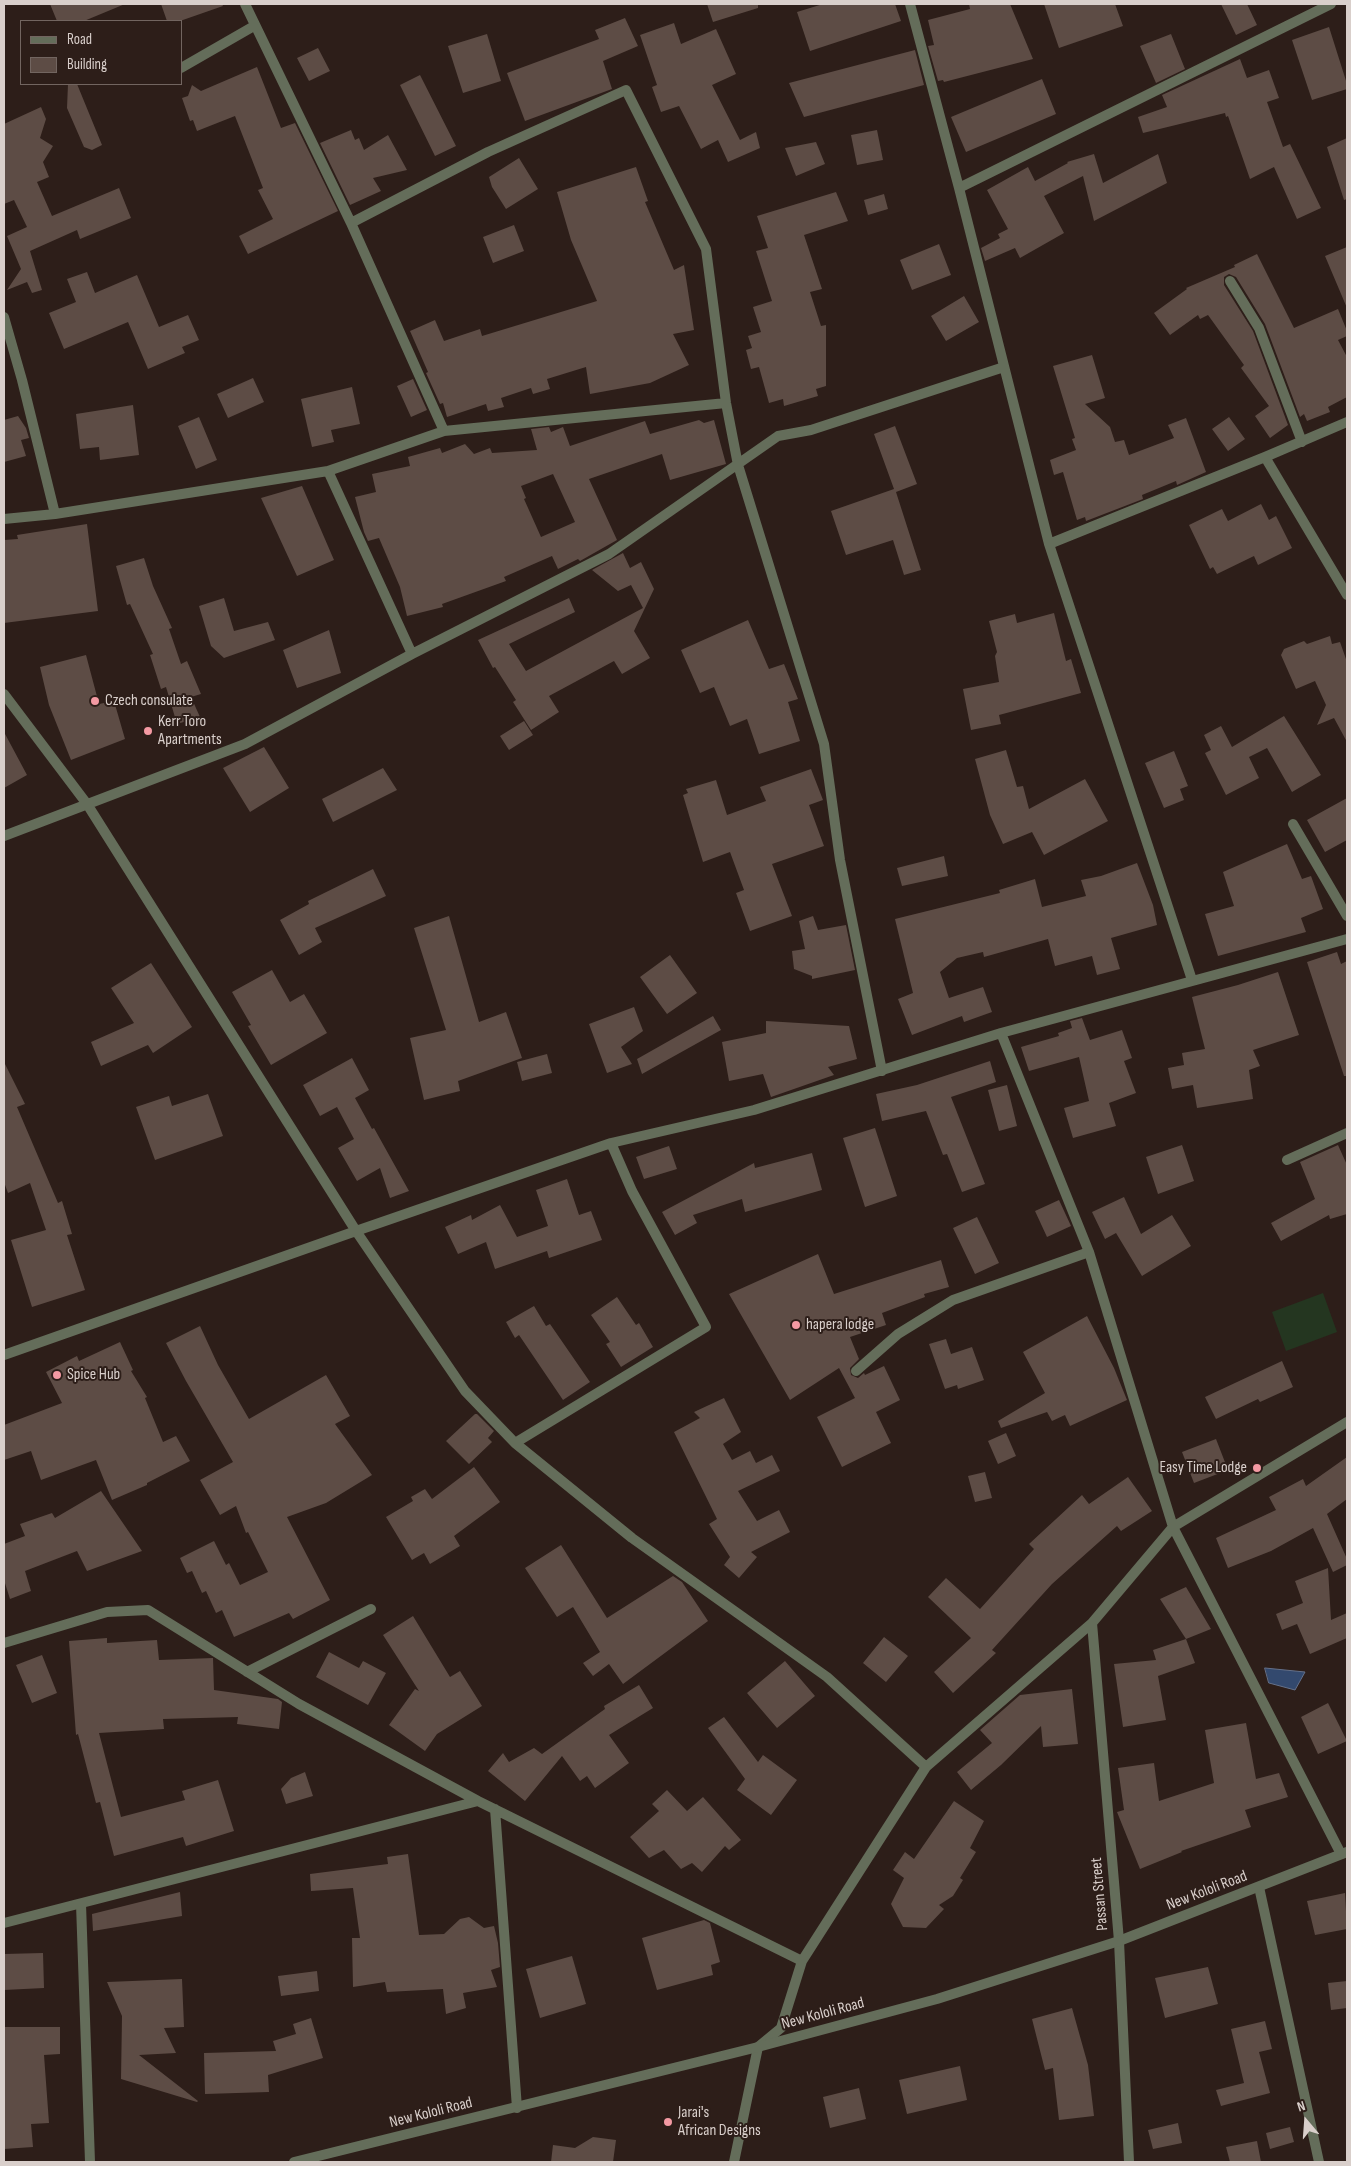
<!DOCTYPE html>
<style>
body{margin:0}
#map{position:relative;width:1351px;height:2166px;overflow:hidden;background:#2d1e19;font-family:"Sofia Sans Condensed",sans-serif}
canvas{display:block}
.frame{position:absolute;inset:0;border:5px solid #d9cfcb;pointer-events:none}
.legend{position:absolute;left:20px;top:20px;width:162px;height:65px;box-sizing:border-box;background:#2d1e19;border:1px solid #726560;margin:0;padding:6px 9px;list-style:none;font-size:15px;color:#d9cfcb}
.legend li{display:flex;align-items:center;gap:10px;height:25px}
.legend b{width:25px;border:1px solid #726560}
.north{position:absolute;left:1281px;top:2096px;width:50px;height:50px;-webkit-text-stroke:4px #2d1e19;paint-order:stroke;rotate:342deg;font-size:14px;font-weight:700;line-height:20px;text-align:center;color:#d9cfcb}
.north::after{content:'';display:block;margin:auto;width:18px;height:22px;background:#d9cfcb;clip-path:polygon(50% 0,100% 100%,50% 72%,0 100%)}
</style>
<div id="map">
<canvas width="1351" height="2166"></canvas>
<div class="frame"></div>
<ul class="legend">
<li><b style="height:6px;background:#646d5a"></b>Road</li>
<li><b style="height:14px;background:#5d4c45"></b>Building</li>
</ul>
<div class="north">N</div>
</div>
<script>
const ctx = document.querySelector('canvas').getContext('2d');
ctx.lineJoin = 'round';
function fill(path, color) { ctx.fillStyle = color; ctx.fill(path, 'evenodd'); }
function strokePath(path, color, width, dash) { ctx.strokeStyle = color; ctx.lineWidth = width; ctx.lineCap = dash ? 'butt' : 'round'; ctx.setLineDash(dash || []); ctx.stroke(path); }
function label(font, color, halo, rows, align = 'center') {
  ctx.font = font + ' "Sofia Sans Condensed",sans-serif'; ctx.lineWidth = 4; ctx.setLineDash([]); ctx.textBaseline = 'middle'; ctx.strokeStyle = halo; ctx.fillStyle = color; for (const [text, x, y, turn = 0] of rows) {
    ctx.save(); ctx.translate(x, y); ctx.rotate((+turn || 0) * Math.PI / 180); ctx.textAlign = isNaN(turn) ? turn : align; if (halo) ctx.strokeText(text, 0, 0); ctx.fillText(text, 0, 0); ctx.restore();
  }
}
fill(new Path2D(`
 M1323,1293L1337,1332L1286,1351L1272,1312Z`), '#243620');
const water = new Path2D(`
 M1265,1668L1305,1672L1295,1690L1269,1683Z`);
fill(water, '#33496e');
strokePath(water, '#65718a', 1);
fill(new Path2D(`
 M50,4H125L84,21H57Z
 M161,4H222L223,6L180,21H167Z
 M707,4H758V8L713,22Z
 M823,4H895L901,21L810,51L797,12Z
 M969,4H1010L1033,59L944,82L943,80L938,81L928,46L934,45L928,20L970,9Z
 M1044,4H1115L1123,26L1059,48Z
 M1221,4H1247L1257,25L1236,35Z
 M625,18L638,46L603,61L612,89L525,121L507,73L599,39L595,30Z
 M674,23L681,44L716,29L736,74L712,85L740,140L756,132L760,148L728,162L718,140L701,149L679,106L661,112L652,87L657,85L640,35Z
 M1329,27L1347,84V89L1312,100L1292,40Z
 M487,34L501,81L463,93L448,46Z
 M1171,34L1185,69L1156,83L1140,46Z
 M318,48L330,71L309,81L297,58Z
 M915,50L924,85L804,117L789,83Z
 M1240,59L1247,78L1269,70L1279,98L1267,102L1283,147L1290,144L1321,208L1297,219L1274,167L1250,179L1228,116L1226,117L1225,113L1143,133L1138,117L1167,107L1162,95Z
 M257,67L281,128L295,123L338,211L248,254L239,236L273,219L258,190L263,188L235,116L197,131L193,120L190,121L182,98L188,96L192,85L201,91Z
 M420,75L456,146L435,156L400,85Z
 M1042,79L1056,114L966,152L951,117Z
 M68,84H77L102,145L92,150L84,147L67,108Z
 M41,107L46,119L40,138L53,146L43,162L49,177L37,182L52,216L119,188L131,218L80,239L77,230L30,251L42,290L32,293L27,282L7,290L21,269L7,236L27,227L14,200L4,204V124Z
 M351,130L355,140L359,138L364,150L388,135L407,170L373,178L381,191L350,205L320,143Z
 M877,130L883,160L857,165L851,135Z
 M1347,138V199L1344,200L1327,147Z
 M816,142L825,164L796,176L785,148Z
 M1094,154L1103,183L1158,154L1167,183L1094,221L1083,176L1044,196L1064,233L1020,258L1015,248L985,261L981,248L1000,238L998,234L1008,229L987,190L1028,167L1035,181L1068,163L1067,162Z
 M519,158L538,189L506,209L492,187L489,177Z
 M636,167L648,201L645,202L674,270L684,265L694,330L673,334L689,365L650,383L590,394L586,367L547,379L550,389L533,394L531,388L501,398L504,407L488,411L486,404L447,417L443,403L440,404L426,373L428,372L410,331L435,320L444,341L480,329L482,336L597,301L571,240L557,192Z
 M836,192L848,221L804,235L822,289L810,292L821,326L826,325V386L816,389L818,396L784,406L783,399L769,403L759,367L751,369L746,350L752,348L748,336L761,332L753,307L772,301L756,251L768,248L757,216Z
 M884,194L888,209L868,215L864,200Z
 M514,225L524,251L493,263L483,237Z
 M939,244L951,275L912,290L900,260Z
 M1347,247V308L1325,256Z
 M1257,254L1294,328L1338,309L1347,331V336L1338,340L1347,357V397L1328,407L1330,412L1307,421L1304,414L1300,417L1265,324L1236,277L1229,274L1224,277V285L1253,331L1288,425L1270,438L1255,416L1269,406L1241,368L1244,365L1208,315L1200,319L1198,315L1170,335L1154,313L1187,289L1186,288L1235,267L1234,265Z
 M87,272L95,293L137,275L159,327L188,315L199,340L182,347L185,353L148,369L128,322L64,349L49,313L76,302L67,279Z
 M964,296L979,322L946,341L931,316Z
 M1092,355L1105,398L1085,404L1110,427L1115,442L1124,440L1129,455L1174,438L1168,425L1186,418L1206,472L1177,485L1176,481L1142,495L1143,499L1086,521L1085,517L1077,520L1063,472L1054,475L1050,460L1076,450L1072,439L1075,438L1053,366Z
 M253,378L264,402L228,418L217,394Z
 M413,379L427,410L411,417L397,386Z
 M352,387L360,424L331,430L334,442L312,447L301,399Z
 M133,405L139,455L100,460L99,447L80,449L76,414Z
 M18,416L26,428L29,438L21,440L26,456L4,462V420Z
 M199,417L217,460L196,469L178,426Z
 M1229,417L1245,439L1228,451L1212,429Z
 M699,420L704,423L714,420L726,464L670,480L662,454L589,479L617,540L580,561L578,559L558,569L552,556L504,577L506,581L442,604L443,607L407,616L400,587L379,538L368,541L364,532L355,497L376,492L372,474L410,466L408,457L440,448L442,453L465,444L474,454L490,448L492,453L537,450L531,429L549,427L551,432L563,427L570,446L645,421L650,434ZM553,474L575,522L541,537L524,499L526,498L521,486Z
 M895,426L917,484L896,492L921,570L904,575L893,540L846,555L831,511L894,489L874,434Z
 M302,486L334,560L297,576L261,498Z
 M1261,504L1269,520L1276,516L1292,548L1258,565L1254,556L1217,574L1213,567L1210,569L1189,525L1222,509L1228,521Z
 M87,524L98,611L4,623V540L18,539L17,535Z
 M623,553L630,568L641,562L654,589L634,631L650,658L622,674L614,661L549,696L559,712L531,730L513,702L516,700L495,667L493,668L478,640L569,598L575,612L509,644L526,671L643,608L631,585L618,591L592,570Z
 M144,558L153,586L172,628L169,629L181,664L187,661L201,694L191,697L200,717L177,724L166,687L161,689L150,655L153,654L130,604L127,605L116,566Z
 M224,598L234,631L268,622L275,640L224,658L211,646L199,606Z
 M1054,613L1066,661L1071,659L1081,693L999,715L1001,724L971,730L963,689L999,682L995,656L997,652L989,621L1015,614L1017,623Z
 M748,620L769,669L784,664L798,699L788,702L800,741L759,754L747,719L730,726L714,687L700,693L681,650Z
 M329,630L341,673L297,688L283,650Z
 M1330,636L1332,644L1340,642L1347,662V742L1334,718L1317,725L1326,705L1315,681L1296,689L1281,655L1284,649L1304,641L1307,644Z
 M86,655L99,704L114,701L125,739L71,760L49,705L40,667Z
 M1284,716L1321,775L1292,792L1267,748L1249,757L1259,778L1226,795L1205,753L1211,750L1204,735L1221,726L1232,747Z
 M524,721L533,735L509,750L500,736Z
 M4,732L27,775L4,788Z
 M264,747L289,788L250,812L223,768Z
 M1006,750L1017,787L1023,786L1029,809L1085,779L1108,821L1044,855L1032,832L1003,844L990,815L975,759Z
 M1174,751L1188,786L1180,789L1184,800L1164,808L1145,763Z
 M383,768L397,790L333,822L322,799Z
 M811,769L823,800L809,805L824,846L772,864L792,916L750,931L736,893L744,890L730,852L703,862L683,795L688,793L686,789L716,780L727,815L766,801L760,787Z
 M1347,798V840L1325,852L1307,820Z
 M1287,844L1302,879L1311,876L1323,909L1301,918L1306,932L1218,956L1205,914L1234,906L1223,872Z
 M944,856L948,876L902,886L897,868Z
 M1137,863L1153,905L1157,925L1111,938L1120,969L1097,975L1092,956L1055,966L1048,939L984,957L983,952L957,958L940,972L949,998L983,987L992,1012L964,1022L962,1016L912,1035L898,999L913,993L895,919L1000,893L999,890L1035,879L1042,907L1086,896L1081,880L1101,876Z
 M373,869L386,896L315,928L322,942L299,955L280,920L309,904L308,901Z
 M449,916L479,1022L506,1012L522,1058L458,1081L460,1091L424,1100L410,1038L446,1030L414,928Z
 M813,916L818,930L846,925L855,970L812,979V976L794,969L792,951L805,949L799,921Z
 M1337,952L1341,964L1347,961V1076H1344L1307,962Z
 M670,955L697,993L667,1014L640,977Z
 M151,963L192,1027L153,1053L148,1045L101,1066L91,1042L134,1023L111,988Z
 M272,970L290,1002L304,994L327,1033L271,1065L248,1026L251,1025L232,992Z
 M1278,972L1299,1035L1253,1050L1260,1066L1249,1070L1253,1099L1197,1108L1193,1085L1172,1089L1168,1068L1184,1065L1182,1053L1205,1049L1192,997L1238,985Z
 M634,1007L643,1031L621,1047L632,1064L607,1073L589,1024Z
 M713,1016L721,1030L642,1074L637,1059Z
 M1082,1018L1090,1040L1122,1030L1132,1058L1124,1061L1136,1093L1109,1103L1116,1126L1073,1138L1064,1108L1089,1101L1079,1057L1029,1071L1021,1047L1059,1036L1058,1033L1072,1028L1070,1021Z
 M766,1021L849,1026L857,1059L828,1067L834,1075L771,1097L763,1074L729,1081L722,1042L766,1033Z
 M547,1054L552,1073L522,1081L517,1062Z
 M352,1058L369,1090L355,1098L372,1129L374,1128L409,1191L390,1198L380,1168L357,1181L338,1148L354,1139L337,1107L320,1116L303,1085Z
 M990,1061L996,1082L951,1097L985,1184L962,1192L947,1154L943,1155L926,1111L882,1121L876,1094L917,1085Z
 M4,1062L25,1104L17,1107L58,1203L62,1201L72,1234L67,1235L85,1290L32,1307L11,1240L46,1230L30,1183L8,1193L4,1182Z
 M1007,1085L1017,1126L999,1131L988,1090Z
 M208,1094L223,1136L155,1160L136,1107L169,1096L172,1106Z
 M875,1128L897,1196L865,1207L843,1138Z
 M1182,1145L1194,1181L1158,1194L1146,1157Z
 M1338,1145L1347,1165V1214L1330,1219L1329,1215L1281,1241L1271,1223L1315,1199L1300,1162Z
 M669,1146L677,1169L644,1179L636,1157Z
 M812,1153L822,1190L745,1212L742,1199L693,1215L697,1223L675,1235L662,1212L754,1163L755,1168Z
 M567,1179L579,1215L591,1211L602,1240L549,1258L547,1251L495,1269L486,1242L458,1254L445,1227L471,1215L472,1220L500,1205L517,1237L548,1226L536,1190Z
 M1124,1197L1141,1234L1172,1215L1191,1246L1142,1276L1116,1233L1105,1239L1092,1212Z
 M1059,1200L1071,1226L1047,1237L1035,1211Z
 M977,1217L999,1263L975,1274L953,1228Z
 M818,1254L834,1294L941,1260L949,1287L924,1294L925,1297L882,1313L886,1325L850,1337L859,1359L850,1368L851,1375L858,1378L864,1373L865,1375L884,1366L900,1400L876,1412L891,1443L842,1467L817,1417L855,1398L839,1368L790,1400L729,1294Z
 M617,1297L636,1325L639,1323L653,1347L621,1367L606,1344L610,1342L591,1315Z
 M534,1306L546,1326L550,1324L590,1382L563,1400L519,1335L515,1338L506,1322Z
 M1087,1316L1114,1368L1127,1400L1070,1426L1065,1415L1052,1421L1047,1412L1001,1428L998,1421L1045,1393L1023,1352Z
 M200,1326L218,1365L249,1419L326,1375L350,1416L335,1424L372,1475L326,1503L287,1517L330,1600L293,1619L289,1613L234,1637L222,1610L216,1613L206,1591L202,1593L192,1571L187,1573L180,1558L214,1541L226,1565L229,1563L240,1585L268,1572L248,1532L246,1533L236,1506L220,1515L200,1480L233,1462L186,1381L166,1343Z
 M946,1339L951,1354L972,1347L984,1380L958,1389L957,1385L945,1389L929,1344Z
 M120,1342L133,1370L131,1371L147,1397L145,1398L163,1442L176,1436L190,1461L147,1483V1485L112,1500L96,1460L41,1480L31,1451L4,1460V1425L62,1403L46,1372L77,1356L79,1361Z
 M1282,1361L1293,1387L1260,1402L1258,1399L1216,1419L1205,1397Z
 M724,1398L741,1432L723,1444L732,1460L750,1451L756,1463L772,1455L780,1471L738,1491L757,1521L779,1510L790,1532L751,1552L757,1557L739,1578L724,1565L730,1557L709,1524L717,1519L674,1432L700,1418L694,1412Z
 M475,1414H477L494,1431L488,1438L492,1442L469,1464L446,1441Z
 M1006,1433L1016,1456L998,1464L988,1441Z
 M1216,1439L1228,1470L1194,1483L1182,1452Z
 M1347,1457V1499L1327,1514L1347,1559V1565L1333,1572L1313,1528L1271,1551L1228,1568L1216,1538L1276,1510L1269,1497L1303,1479L1306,1486Z
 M474,1467L500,1502L454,1536L460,1546L430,1564L424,1553L412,1560L386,1517L413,1501L411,1497L425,1489L432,1499Z
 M985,1472L992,1498L975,1502L968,1476Z
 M1128,1477L1152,1511L1121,1531L1117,1526L1052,1584L992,1650L996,1653L953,1693L934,1672L971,1638L928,1597L946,1578L980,1609L1034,1549L1029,1544L1082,1495L1089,1504Z
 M101,1491L142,1551L87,1571L77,1551L25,1571L31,1591L10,1599L4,1580V1544L25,1536L20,1524L52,1513L55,1518Z
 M561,1545L607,1618L673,1576L682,1582L708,1621L623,1684L609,1664L593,1676L583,1663L600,1652L573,1607L557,1617L525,1568Z
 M1328,1568L1331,1620L1347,1613V1638L1310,1654L1297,1624L1282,1630L1276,1614L1303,1603L1295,1581Z
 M1186,1587L1211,1629L1186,1639L1160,1599Z
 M413,1616L450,1677L460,1671L482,1706L437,1734L425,1751L389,1725L415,1689L419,1691L383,1635Z
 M884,1637L908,1656L886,1682L863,1663Z
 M107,1638V1643L157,1640L159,1660L213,1658L214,1690L278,1699L282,1702L279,1729L237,1724L238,1717L163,1719L164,1729L99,1733L121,1817L185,1800L182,1791L218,1780L234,1831L186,1846L183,1837L114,1856L100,1802L96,1803L78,1734L76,1735L69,1641Z
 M1186,1639L1195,1663L1158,1676L1166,1720L1123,1727L1114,1664L1156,1660L1153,1650Z
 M329,1652L359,1668L363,1661L386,1673L368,1705L316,1677Z
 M42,1655L57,1693L32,1703L16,1665Z
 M785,1661L815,1696L777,1728L747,1693Z
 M639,1685L653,1708L609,1735L629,1763L595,1788L587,1776L580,1781L562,1756L525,1801L488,1771L503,1753L509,1762L534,1748L542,1754L605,1709L604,1706Z
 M1072,1689L1078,1744L1043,1747L1041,1726L1001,1765L971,1790L957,1772L992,1743L980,1730L1020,1695Z
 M1328,1703L1347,1741L1318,1754L1301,1717Z
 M724,1717L758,1762L763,1755L797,1780L771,1815L737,1790L745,1779L708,1728Z
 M1246,1723L1256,1779L1279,1773L1288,1797L1245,1810L1251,1827L1181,1851L1182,1852L1140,1869L1117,1812L1124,1810L1118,1768L1154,1763L1159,1801L1214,1783L1205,1730Z
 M305,1772L313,1796L286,1804L281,1789L291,1778Z
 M667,1790L687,1811L703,1797L741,1840L729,1850L725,1846L702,1872L692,1863L681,1869L664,1850L649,1858L630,1837L659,1811L652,1804Z
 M954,1801L984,1821L970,1848L976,1852L960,1878L963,1880L953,1896L939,1905L944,1909L926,1928L903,1927L891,1904L904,1878L893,1870L905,1852L914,1859Z
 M408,1854L419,1935L444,1934L460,1919L469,1917L484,1928L494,1926L498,1943L500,1967L491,1970L497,1987L463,1993L466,2008L446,2014L443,1989L387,1992L385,1982L353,1987L352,1938H360L353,1888L311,1891L310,1874L388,1864L387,1857Z
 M180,1892L182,1916L93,1931L92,1914Z
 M1345,1893L1347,1929L1315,1935L1307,1901Z
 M704,1920L710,1923L720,1962L711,1965L713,1975L657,1990L642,1938Z
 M43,1953L44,1988L4,1990V1954Z
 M572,1956L586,2004L540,2018L526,1969Z
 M1208,1967L1218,2004L1165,2018L1155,1978Z
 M317,1971L319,1991L281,1996L278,1976Z
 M182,1979L184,2027L164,2028L176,2053L139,2055L198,2101L197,2102L121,2079L122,2016L107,1982Z
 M1347,1981V2008L1331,2010L1328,1983Z
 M1072,2008L1088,2065L1094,2116L1059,2120L1053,2068L1045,2070L1032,2019Z
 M311,2018L323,2058L268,2075L269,2092L205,2094L204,2053L276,2051L273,2041L296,2034L293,2024Z
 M1265,2021L1272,2049L1259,2052L1270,2093L1221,2106L1216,2090L1244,2083L1231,2029Z
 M4,2027H60V2054L44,2055L49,2123L31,2124L33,2147L4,2149Z
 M960,2066L967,2100L907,2114L899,2080Z
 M859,2088L866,2119L830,2128L823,2097Z
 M1178,2123L1182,2143L1153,2149L1148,2130Z
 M1290,2127L1294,2142L1270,2149L1266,2133Z
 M593,2137L616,2140L613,2162H551L553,2145L575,2148Z
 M1257,2141L1261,2162H1230L1226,2147Z`), '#5d4c45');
strokePath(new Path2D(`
 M245,4L351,223L444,431
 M910,4L959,188L1049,544L1192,980
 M181,68L254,26
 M959,188L1331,4
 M351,223L488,152L626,90L706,249L726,403L738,465L824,744L840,860L882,1071
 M1230,281L1259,328L1302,442
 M4,317L22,380L55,514
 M1265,457L1347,595
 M328,471L412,654
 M4,519L55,514L328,471L444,431L726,403
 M1049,544L1265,457L1347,422
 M4,694L87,804L356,1231L465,1391L515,1443L632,1538L827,1677L926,1767
 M1293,824L1347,916
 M4,836L245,744L412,654L609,554L778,436L811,430L1004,367
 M1001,1033L1089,1252L1173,1527L1341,1854
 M1287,1160L1347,1133
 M4,1355L356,1231L611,1143L754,1110L1001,1033L1347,939
 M856,1371L898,1334L953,1300L1089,1252
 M515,1443L706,1327L632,1191L611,1143
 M1092,1623L1119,1941L1129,2162
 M4,1643L107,1612L148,1610L299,1704L478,1801L802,1961
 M247,1672L371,1609
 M495,1809L517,2108
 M1259,1887L1319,2162
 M81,1904L90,2162
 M4,1923L478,1801
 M734,2162L758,2047L781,2028L802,1961L926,1767L1092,1623L1173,1527L1347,1422`), '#646d5a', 10);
strokePath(new Path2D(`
 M294,2162L758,2047L937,1999L1119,1941L1347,1852`), '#646d5a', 10);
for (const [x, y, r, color] of [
 [95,701,5,"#f49aa3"],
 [148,731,5,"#f49aa3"],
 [796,1325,5,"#f49aa3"],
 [57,1375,5,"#f49aa3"],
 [1257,1468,5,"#f49aa3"],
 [668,2122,5,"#f49aa3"]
]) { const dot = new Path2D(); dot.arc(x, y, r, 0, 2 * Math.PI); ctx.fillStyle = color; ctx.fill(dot); strokePath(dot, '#2d1e19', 2); }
label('16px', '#d9cfcb', '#2d1e19', [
 ["Czech consulate",105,701],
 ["Kerr Toro",158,722],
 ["Apartments",158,740],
 ["hapera lodge",806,1325],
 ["Spice Hub",67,1375],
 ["Easy Time Lodge",1247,1468,"right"],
 ["Jarai's",678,2113],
 ["African Designs",678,2131]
], 'left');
label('16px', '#d9cfcb', '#2d1e19', [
 ["New Kololi Road",1207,1891,-21],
 ["Passan Street",1100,1894,-95],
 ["New Kololi Road",823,2014,-15],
 ["New Kololi Road",431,2113,-14]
]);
</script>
